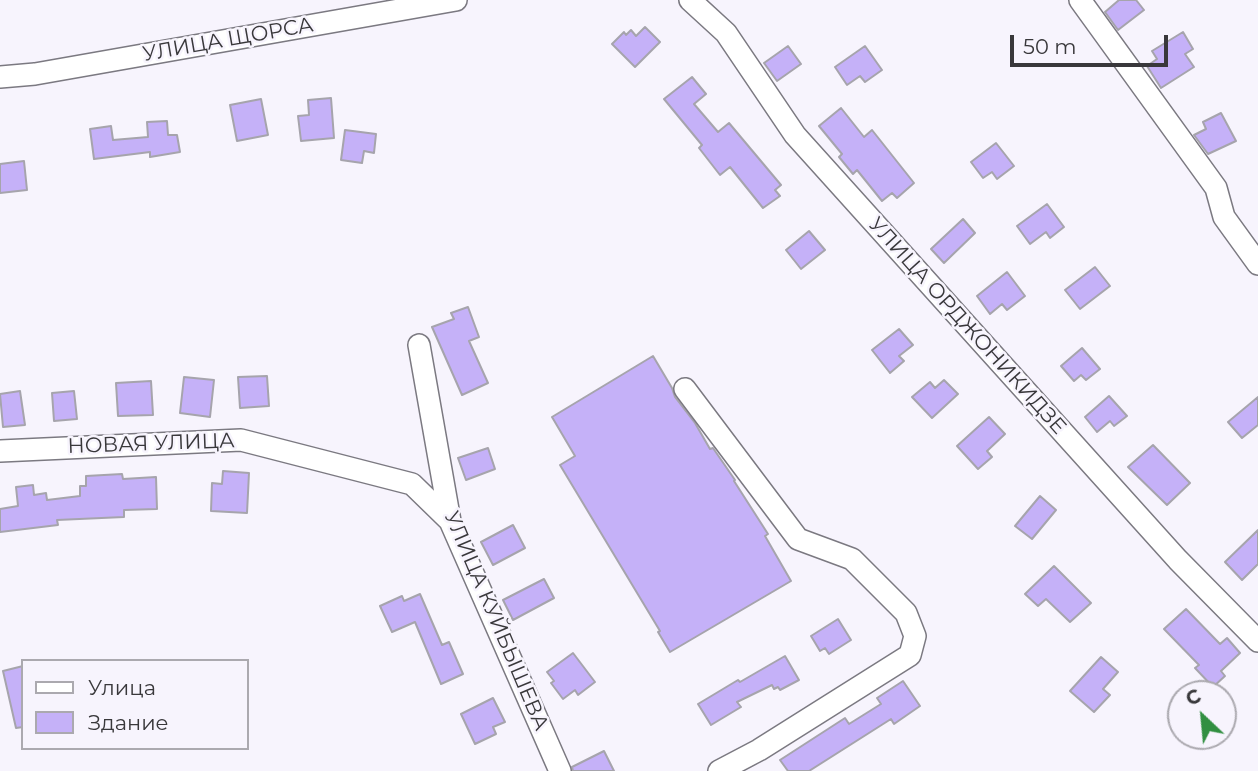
<!DOCTYPE html>
<meta charset="utf-8">
<style>
body{margin:0}
#map{position:relative;width:1258px;height:771px;overflow:hidden;background:#f7f4fd;font-family:Montserrat,sans-serif}
canvas{display:block}
.legend{position:absolute;left:21px;top:659px;width:228px;height:91px;box-sizing:border-box;background:#f7f4fd;border:2px solid #aba9af;margin:0;padding:9px 12px;list-style:none;font-size:21px;color:#39383b}
.legend li{display:flex;align-items:center;gap:14px;height:35px}
.legend b{width:35px;border:2px solid #aba9af}
.north{position:absolute;left:1167px;top:680px;width:70px;height:70px;box-sizing:border-box;background:#f7f4fd;border:2px solid #aba9af;border-radius:50%;rotate:334deg;font-size:19px;font-weight:700;line-height:28px;text-align:center;color:#39383b}
.north::after{content:'';display:block;margin:auto;width:24px;height:32px;background:#318f41;clip-path:polygon(50% 0,100% 100%,50% 72%,0 100%)}
.scale{position:absolute;left:1010px;top:35px;width:158px;height:32px;box-sizing:border-box;border:4px solid #39383b;border-top:0;padding-left:9px;font-size:21px;line-height:24px;white-space:nowrap;color:#39383b;-webkit-text-stroke:5px #f7f4fd;paint-order:stroke}
</style>
<div id="map">
<canvas width="1258" height="771"></canvas>
<ul class="legend">
<li><b style="height:9px;background:#fff"></b>Улица</li>
<li><b style="height:19px;background:#c5b1f8"></b>Здание</li>
</ul>
<div class="north">С</div>
<div class="scale">50 m</div>
</div>
<script>
const ctx = document.querySelector('canvas').getContext('2d');
ctx.lineJoin = 'round';
function fill(path, color) { ctx.fillStyle = color; ctx.fill(path, 'evenodd'); }
function strokePath(path, color, width, dash) { ctx.strokeStyle = color; ctx.lineWidth = width; ctx.lineCap = dash ? 'butt' : 'round'; ctx.setLineDash(dash || []); ctx.stroke(path); }
function label(font, color, halo, rows, align = 'center') {
  ctx.font = font + ' Montserrat,sans-serif'; ctx.lineWidth = 5; ctx.setLineDash([]); ctx.textBaseline = 'middle'; ctx.strokeStyle = halo; ctx.fillStyle = color; for (const [text, x, y, turn = 0] of rows) {
    ctx.save(); ctx.translate(x, y); ctx.rotate((+turn || 0) * Math.PI / 180); ctx.textAlign = isNaN(turn) ? turn : align; if (halo) ctx.strokeText(text, 0, 0); ctx.fillText(text, 0, 0); ctx.restore();
  }
}
const building = new Path2D(`
 M1119,0H1136L1144,10L1118,30L1105,12Z
 M645,27L660,42L635,67L612,44L624,32L626,35L631,30L636,36Z
 M1183,32L1193,49L1185,54L1194,67L1161,88L1147,66L1157,59L1152,51Z
 M788,46L801,64L777,81L764,63Z
 M865,46L882,70L865,82L860,76L847,85L835,67Z
 M692,77L706,94L694,104L718,132L729,123L781,185L775,190L780,196L763,208L730,167L720,175L699,148L702,145L664,99Z
 M331,98L334,138L301,141L298,116L309,115L308,100Z
 M261,99L268,135L237,141L230,105Z
 M841,108L864,137L872,130L914,183L897,198L892,193L882,201L857,170L853,174L839,157L842,154L819,126Z
 M1221,113L1236,141L1208,154L1194,135L1206,129L1203,122Z
 M167,121L168,135H177L180,152L150,157V152L94,159L90,129L111,126L113,140L148,137L147,122Z
 M345,130L376,134L374,153L364,151L362,163L341,160Z
 M996,143L1014,166L997,179L992,172L983,178L971,162Z
 M24,161L27,190L0,193V164Z
 M1047,204L1064,227L1050,238L1046,232L1030,244L1017,226Z
 M963,219L975,233L944,263L931,249Z
 M809,231L825,250L801,269L786,250Z
 M1095,267L1110,286L1080,309L1065,290Z
 M1007,272L1025,296L1007,310L1002,304L990,314L977,296Z
 M468,307L479,337L469,341L488,383L462,395L432,327L454,319L451,313Z
 M899,329L913,345L899,356L904,361L890,373L872,350Z
 M1082,348L1100,369L1086,380L1081,375L1074,381L1061,366Z
 M653,356L672,388L675,397L695,423L710,449L713,448L735,480L734,481L768,534L765,536L791,581L670,652L658,632L660,631L560,465L575,456L552,417Z
 M267,376L269,406L240,408L238,377Z
 M184,377L214,380L210,417L180,413Z
 M944,380L958,394L932,418L912,397L930,382L935,388Z
 M151,381L153,415L118,416L116,383Z
 M20,391L25,425L3,427L0,394Z
 M74,391L77,419L54,421L52,393Z
 M1109,396L1127,416L1114,426L1110,421L1097,432L1085,417Z
 M1258,397V425L1242,438L1228,422Z
 M989,417L1005,434L987,451L992,457L978,469L957,446Z
 M1153,445L1190,483L1167,505L1128,467Z
 M488,448L495,469L466,480L458,458Z
 M223,471L249,473L247,513L211,511L212,483L222,484Z
 M122,474L123,479L156,477L157,509L124,510V517L57,520L58,525L0,532V509L18,506L16,487L33,485L34,495L46,493L47,500L80,496V486H86V476Z
 M1040,496L1056,510L1032,539L1015,526Z
 M513,525L525,548L493,565L481,542Z
 M1258,530V564L1242,580L1225,562Z
 M1054,566L1091,603L1070,622L1046,599L1038,606L1025,594Z
 M544,579L554,598L513,620L503,600Z
 M420,594L442,645L449,642L463,674L441,684L415,622L392,632L380,606L402,596L404,601Z
 M1186,609L1220,644L1227,638L1240,653L1221,671L1225,676L1213,687L1195,668L1199,665L1164,629Z
 M838,619L851,640L829,654L825,648L820,651L811,636Z
 M573,653L595,682L578,695L575,690L563,699L551,683L554,681L547,672Z
 M785,656L799,680L780,690L778,687L774,689L772,685L737,702L741,707L711,725L698,704L738,680L740,682Z
 M1101,657L1118,672L1103,689L1110,695L1094,712L1070,691Z
 M23,666V727L16,728L3,671Z
 M903,681L920,706L894,724L891,719L809,771H788L780,760L845,718L849,724L881,704L877,698Z
 M493,698L505,722L493,727L496,734L475,744L461,714Z
 M604,751L614,771H573L572,767Z`);
fill(building, '#c5b1f8');
strokePath(building, '#a6a4ac', 2);
const minor = new Path2D(`
 M690,0L726,33L795,135L1178,560L1258,641
 M1080,0L1216,188L1224,217L1258,264
 M0,77L35,74L456,0
 M419,345L450,521L560,771
 M685,389L798,539L852,559L906,613L915,636L910,655L759,750L719,771
 M0,451L241,440L412,484L450,521`);
strokePath(minor, '#7b7981', 24);
strokePath(minor, '#fff', 21);
label('21px', '#39383b', '#f7f4fd', [
 ["УЛИЦА ЩОРСА",228,40,-10],
 ["УЛИЦА ОРДЖОНИКИДЗЕ",967,326,48],
 ["НОВАЯ УЛИЦА",151,444,-2],
 ["УЛИЦА КУЙБЫШЕВА",496,621,67]
]);
</script>
